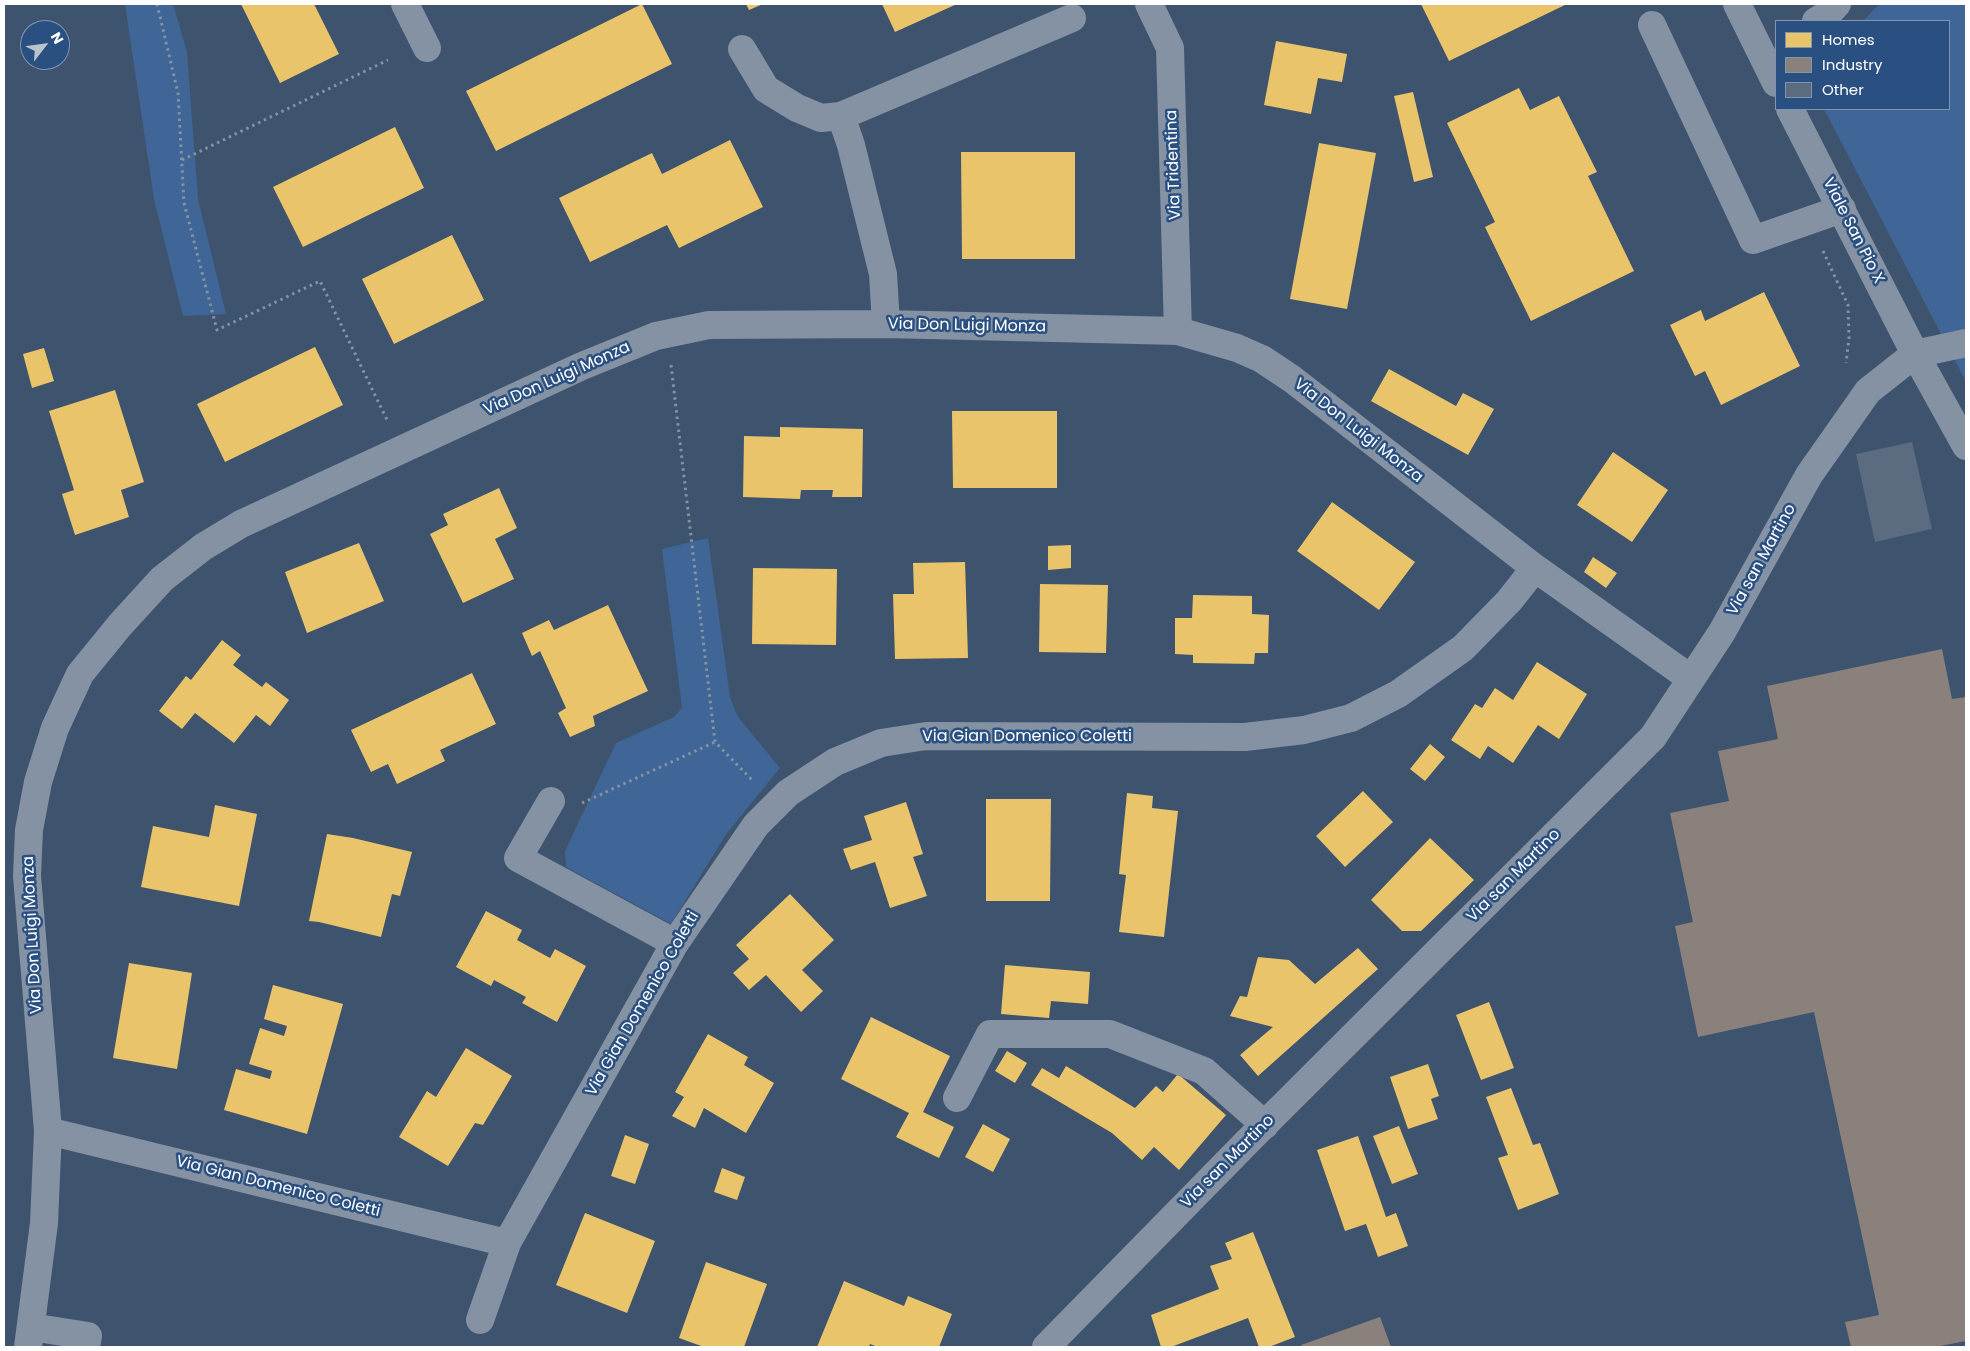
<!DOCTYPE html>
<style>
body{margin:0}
#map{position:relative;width:1970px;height:1351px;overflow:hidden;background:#3e536d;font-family:Poppins,sans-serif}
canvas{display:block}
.frame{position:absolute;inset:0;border:5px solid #fff;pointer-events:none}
.legend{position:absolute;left:1775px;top:20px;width:175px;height:90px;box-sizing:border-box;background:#2a5081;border:1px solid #7f96b3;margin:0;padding:6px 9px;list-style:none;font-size:15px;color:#fff}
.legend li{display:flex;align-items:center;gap:10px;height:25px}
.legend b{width:25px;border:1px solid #7f96b3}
.north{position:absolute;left:20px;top:20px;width:50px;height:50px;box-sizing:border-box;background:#2a5081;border:1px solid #7f96b3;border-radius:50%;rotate:60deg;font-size:14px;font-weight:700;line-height:20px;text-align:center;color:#fff}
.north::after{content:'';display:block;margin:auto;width:18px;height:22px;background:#bbc3cc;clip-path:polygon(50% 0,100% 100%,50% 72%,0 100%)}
</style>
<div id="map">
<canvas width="1970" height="1351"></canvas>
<div class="frame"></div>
<ul class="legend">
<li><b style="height:14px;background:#e9c46a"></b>Homes</li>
<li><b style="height:14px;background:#8a817c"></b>Industry</li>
<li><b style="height:14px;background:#5b6b80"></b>Other</li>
</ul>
<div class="north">N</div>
</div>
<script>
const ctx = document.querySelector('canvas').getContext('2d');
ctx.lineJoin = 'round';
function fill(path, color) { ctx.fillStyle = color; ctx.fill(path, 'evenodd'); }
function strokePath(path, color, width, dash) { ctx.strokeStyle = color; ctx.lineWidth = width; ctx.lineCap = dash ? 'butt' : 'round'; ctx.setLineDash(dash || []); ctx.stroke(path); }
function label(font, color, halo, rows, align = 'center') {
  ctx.font = font + ' Poppins,sans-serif'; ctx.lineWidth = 5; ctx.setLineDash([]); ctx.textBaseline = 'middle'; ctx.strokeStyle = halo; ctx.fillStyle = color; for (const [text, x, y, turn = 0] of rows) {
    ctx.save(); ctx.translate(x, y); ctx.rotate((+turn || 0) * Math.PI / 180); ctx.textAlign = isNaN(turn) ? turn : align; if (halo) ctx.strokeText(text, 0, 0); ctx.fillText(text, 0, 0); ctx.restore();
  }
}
fill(new Path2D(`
 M125,4H173L187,52L198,199L226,314L183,316L154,199Z
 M1879,4H1966V382L1824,109H1949V21H1863Z
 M708,538L730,697L738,717L780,768L727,833L671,924L566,867L565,851L616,743L674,717L682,708L662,549Z`), '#3f6697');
fill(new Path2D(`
 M241,4H314L339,54L280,83Z
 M642,4L672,64L496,151L466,91Z
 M746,4H763L749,10Z
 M882,4H957L895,32Z
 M1421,4H1567L1449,61Z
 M1276,41L1347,54L1342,82L1318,78L1311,114L1264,105Z
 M1519,88L1530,110L1559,96L1597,172L1588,176L1634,271L1531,321L1485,227L1495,222L1447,123Z
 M1413,92L1433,177L1414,182L1394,96Z
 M395,127L424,188L303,247L273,187Z
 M730,140L763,207L679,248L667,225L590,262L559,198L652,153L662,174Z
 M1319,143L1376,153L1347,309L1290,299Z
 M961,152H1075V259H962Z
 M452,235L484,300L394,344L362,279Z
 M1764,292L1800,366L1721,405L1705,371L1695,376L1670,325L1701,310L1705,321Z
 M315,347L343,405L225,462L197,404Z
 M44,348L54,381L32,388L23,354Z
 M1389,369L1456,406L1463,393L1494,409L1468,455L1371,401Z
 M115,390L144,482L121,490L129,517L75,535L62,494L74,490L49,411Z
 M952,411H1057V488H953Z
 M780,427L863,429L862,497H832L833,490H801L800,499L743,497L744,436L780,437Z
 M1613,452L1668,490L1632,542L1577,505Z
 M499,488L517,528L495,539L514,579L463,603L430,534L448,525L443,514Z
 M1332,502L1415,562L1379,610L1297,551Z
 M359,543L384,601L307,633L285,572Z
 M1071,545V568L1048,570V546Z
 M1593,557L1617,573L1606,588L1584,572Z
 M965,562L968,658L895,659L893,594H914L913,563Z
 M753,568L837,569L836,645L752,644Z
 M1040,584L1108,585L1106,653L1039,652Z
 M1193,595L1252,596V614L1269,615L1268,653H1255L1254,664L1193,663V655L1175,654V618H1192Z
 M608,605L648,691L593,716L595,726L570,737L558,713L566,708L540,651L532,656L522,633L549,620L554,630Z
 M222,640L241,655L233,665L262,687L266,682L289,700L270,726L256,715L234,743L195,713L182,729L159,711L186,676L191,680Z
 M1537,662L1587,694L1559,739L1538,725L1513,763L1488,746L1480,759L1451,740L1475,704L1482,708L1495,688L1513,700Z
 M472,673L496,724L440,750L445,761L397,784L388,764L371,772L351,730Z
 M1430,744L1445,757L1425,781L1410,769Z
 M1363,791L1393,822L1345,867L1316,836Z
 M1127,793L1153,796L1152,808L1178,811L1164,937L1119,932L1126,875L1119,874Z
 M986,799H1051L1050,901H986Z
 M906,802L923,854L913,857L927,896L890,908L875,862L851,870L843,849L872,840L864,816Z
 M215,805L257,814L239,906L141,887L153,826L209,837Z
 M327,834L353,838L412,852L400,896L392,894L381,937L319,922L309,921Z
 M1430,838L1474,880L1421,931H1402L1371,900Z
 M790,894L834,940L802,970L823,991L801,1012L766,975L749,990L733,973L749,959L736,945Z
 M486,911L522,930L517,940L550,958L555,949L586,966L557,1022L522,1003L526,997L494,980L491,986L456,967Z
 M1358,948L1378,969L1258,1076L1240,1055L1273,1027L1230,1016L1240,996L1247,997L1258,957L1289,960L1315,984Z
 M129,963L192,973L177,1069L113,1058Z
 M1005,965L1090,972L1088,1004L1051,1001L1049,1018L1001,1014Z
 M273,985L343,1004L307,1134L224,1110L236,1069L270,1079L272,1071L249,1064L260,1028L284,1036L287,1026L264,1019Z
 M1489,1002L1514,1068L1481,1080L1456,1015Z
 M871,1017L950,1056L923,1112L954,1127L939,1158L896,1137L909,1113L841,1079Z
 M708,1034L748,1057L744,1065L774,1083L746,1133L704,1108L695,1128L672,1116L684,1097L675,1092Z
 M466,1048L512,1076L483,1125L475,1123L448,1166L399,1137L427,1091L436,1097Z
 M1007,1051L1027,1063L1015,1083L995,1071Z
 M1428,1064L1439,1096L1431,1099L1438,1119L1408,1129L1390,1077Z
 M1066,1066L1135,1108L1156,1086L1163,1092L1178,1074L1226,1115L1179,1170L1154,1147L1142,1160L1112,1133L1031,1085L1042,1068L1059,1078Z
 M1511,1088L1533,1145L1540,1143L1559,1194L1518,1210L1498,1158L1508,1155L1486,1097Z
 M983,1124L1010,1139L993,1172L965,1157Z
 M1399,1126L1418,1174L1392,1184L1373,1136Z
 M625,1135L649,1144L635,1184L611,1176Z
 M1358,1136L1386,1217L1396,1213L1408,1246L1378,1257L1366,1224L1345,1231L1317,1150Z
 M722,1168L745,1177L737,1200L714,1192Z
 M585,1213L655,1241L627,1313L556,1285Z
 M1253,1232L1295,1337L1269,1347H1259L1248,1318L1171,1347H1161L1151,1315L1219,1289L1210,1266L1232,1259L1225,1243Z
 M706,1262L767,1284L744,1347H704L679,1338Z
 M844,1281L904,1306L908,1296L952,1314L939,1347H878L870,1344L869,1347H817Z`), '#e9c46a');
fill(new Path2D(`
 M1942,649L1952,699L1966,697V1341L1935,1347H1851L1845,1322L1879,1315L1814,1012L1698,1037L1675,926L1693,922L1670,813L1729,801L1718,751L1778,739L1767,686Z
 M1380,1317L1391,1347H1302L1301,1345Z`), '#8a817c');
fill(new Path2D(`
 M1912,442L1932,529L1875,542L1856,454Z`), '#5b6b80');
strokePath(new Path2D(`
 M157,4L178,93L184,203L217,330L320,281L387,420
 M182,160L388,60
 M1823,251L1848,305L1849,338L1846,363
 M671,365L715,742L753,781
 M582,803L715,742`), '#8492a3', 3, [2.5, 4]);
strokePath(new Path2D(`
 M405,4L427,48
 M1149,4L1170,48L1178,331
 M1737,4L1776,83
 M1816,21L1828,14L1837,4
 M1652,25L1753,240L1842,209
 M742,49L766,89L797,108L821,118L841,116
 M1790,109L1915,354L1966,446
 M886,324L883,274L851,145L841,116L1072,18
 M551,801L518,858L675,943
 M957,1098L990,1034H1110L1204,1071L1265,1125
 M48,1131L507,1243L675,943L756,825L788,793L835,762L881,743L926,736L1245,737L1304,730L1351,718L1398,694L1463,648L1509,601L1535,568
 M480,1320L507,1243
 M31,1327L88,1336L86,1347
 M28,1347L44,1223L48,1131L27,876L29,830L38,782L55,728L80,674L120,625L162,579L203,547L241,524L582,366L656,336L709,325L886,324L1178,331L1237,348L1262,359L1292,379L1535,568L1690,678
 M1046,1347L1250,1139L1653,737L1722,632L1809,475L1868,391L1915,354L1966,343`), '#8492a3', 28);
label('16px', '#fff', '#2a5081', [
 ["Via Tridentina",1174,165,-92],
 ["Viale San Pio X",1853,231,63],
 ["Via Don Luigi Monza",967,326,1],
 ["Via Don Luigi Monza",557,379,-24],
 ["Via Don Luigi Monza",1358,431,38],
 ["Via san Martino",1762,560,-61],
 ["Via Gian Domenico Coletti",1027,737],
 ["Via san Martino",1514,876,-45],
 ["Via Don Luigi Monza",33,935,-93],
 ["Via Gian Domenico Coletti",643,1004,-60],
 ["Via san Martino",1228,1162,-45],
 ["Via Gian Domenico Coletti",278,1187,14]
]);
</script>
